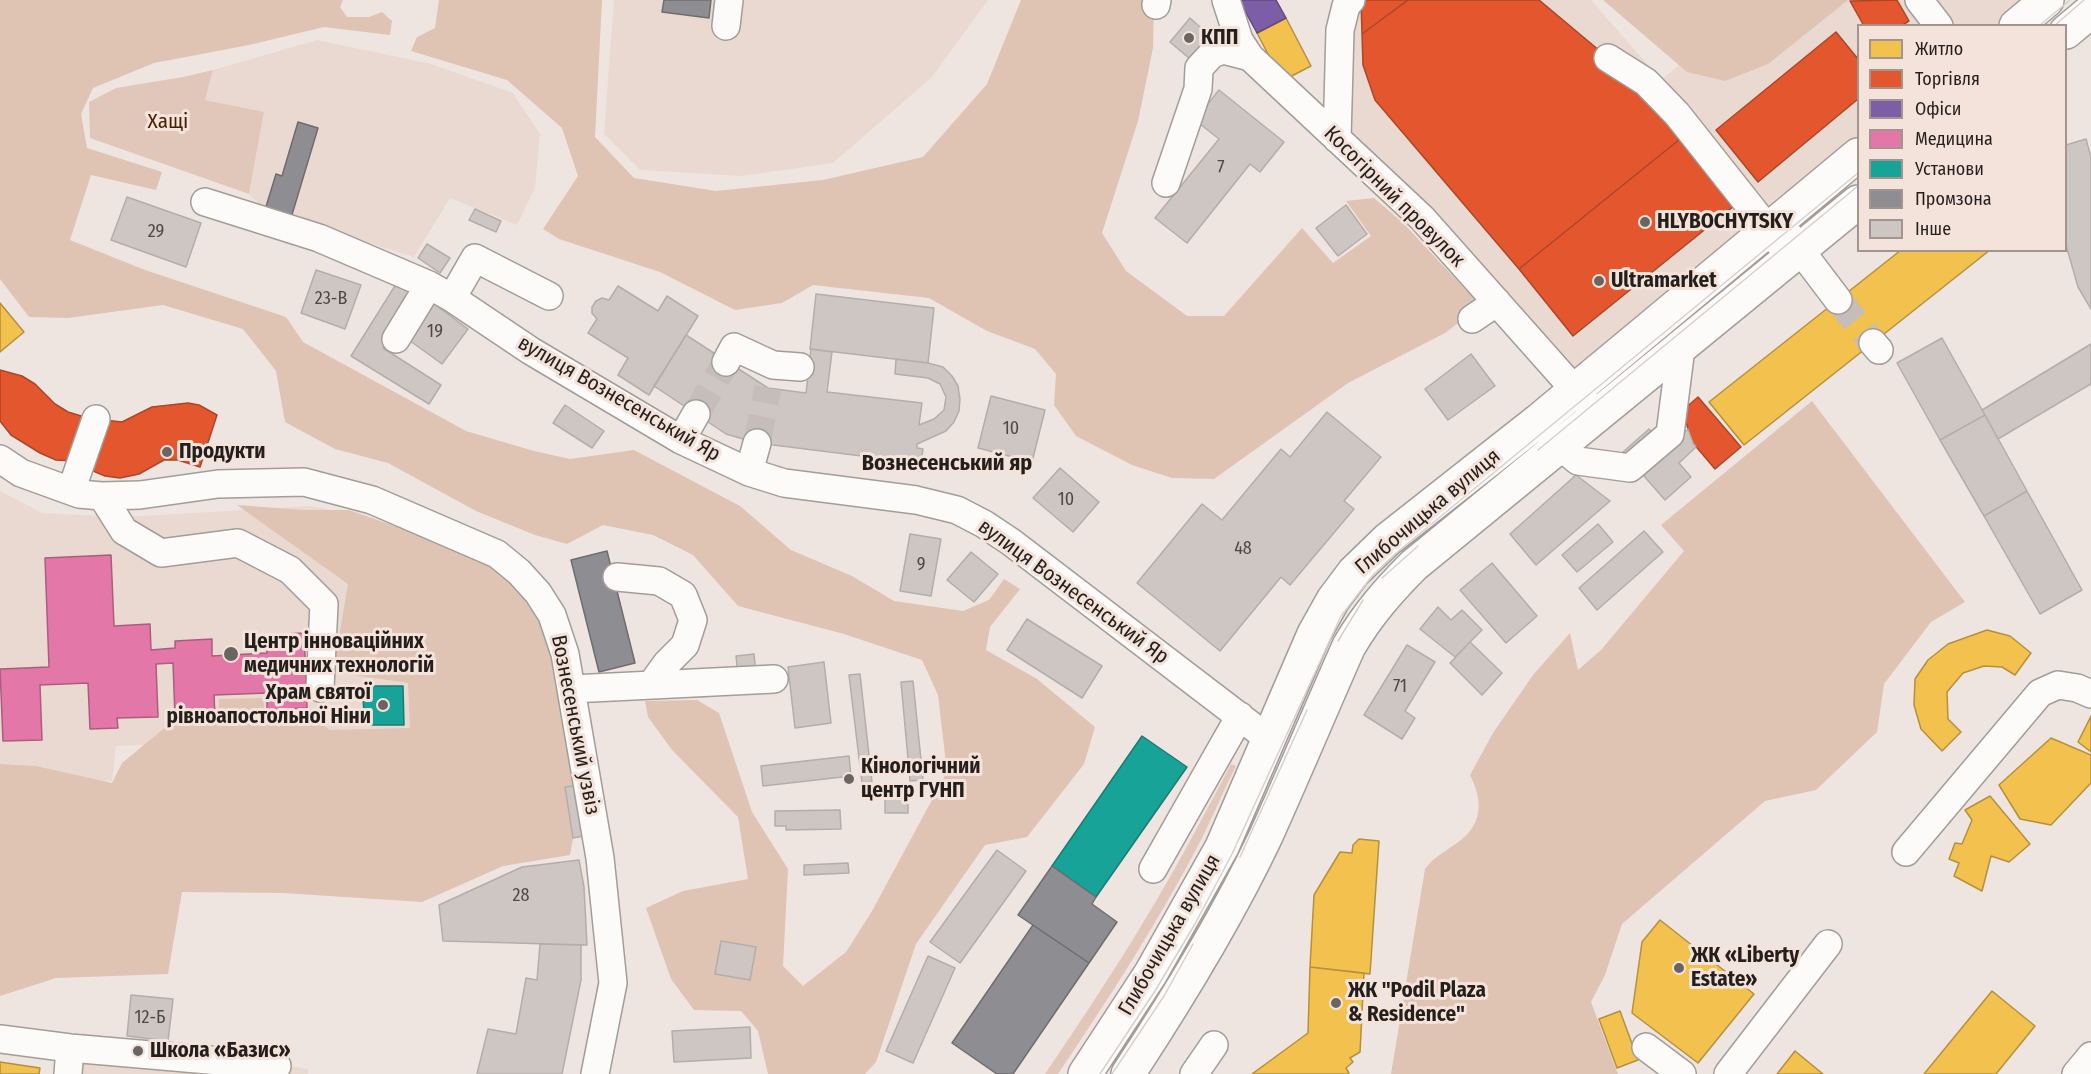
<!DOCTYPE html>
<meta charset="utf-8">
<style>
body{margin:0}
#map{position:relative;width:2091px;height:1074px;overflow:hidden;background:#eee5e0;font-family:"Fira Sans Condensed",sans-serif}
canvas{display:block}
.legend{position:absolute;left:1857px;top:24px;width:210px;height:228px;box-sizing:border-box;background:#f4e3da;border:2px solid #a1958e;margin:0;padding:8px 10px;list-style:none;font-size:18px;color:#251f1c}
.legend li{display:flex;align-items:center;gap:12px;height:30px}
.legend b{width:30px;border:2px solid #a1958e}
</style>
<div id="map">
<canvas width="2091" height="1074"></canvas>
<ul class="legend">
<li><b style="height:16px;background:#f2c14e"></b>Житло</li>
<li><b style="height:16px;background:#e4572e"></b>Торгівля</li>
<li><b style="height:16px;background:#7b5ea7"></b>Офіси</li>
<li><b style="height:16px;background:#e377a8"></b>Медицина</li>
<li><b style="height:16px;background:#17a398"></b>Установи</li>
<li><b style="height:16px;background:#8d8d92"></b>Промзона</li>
<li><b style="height:16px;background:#cdc6c2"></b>Інше</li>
</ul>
</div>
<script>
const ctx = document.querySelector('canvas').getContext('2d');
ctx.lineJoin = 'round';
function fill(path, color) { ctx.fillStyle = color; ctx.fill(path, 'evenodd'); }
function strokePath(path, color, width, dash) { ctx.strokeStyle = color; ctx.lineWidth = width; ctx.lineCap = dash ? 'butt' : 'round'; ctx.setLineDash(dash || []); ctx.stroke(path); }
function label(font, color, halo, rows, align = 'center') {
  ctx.font = font + ' "Fira Sans Condensed",sans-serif'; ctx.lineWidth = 6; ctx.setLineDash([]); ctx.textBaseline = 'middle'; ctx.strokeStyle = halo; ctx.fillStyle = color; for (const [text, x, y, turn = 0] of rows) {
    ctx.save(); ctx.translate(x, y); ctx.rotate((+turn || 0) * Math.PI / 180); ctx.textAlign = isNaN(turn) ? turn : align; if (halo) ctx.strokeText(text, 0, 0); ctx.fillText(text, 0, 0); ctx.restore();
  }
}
fill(new Path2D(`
 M614,0H988L931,78L833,163L741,176L640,170L604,134Z
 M1337,0H1591L1661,80L1759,0H2034L2002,25L1858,26V142L1572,373L1331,127Z
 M317,40L431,64L513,93L540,134L535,188L517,225L450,198L414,257L265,210L249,194L264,113L205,100L213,70Z
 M0,491L42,513L125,517L311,506L350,514L459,731L116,746L112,781L0,776Z
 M82,1033L308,1069V1074H78Z`), '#ead9d0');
fill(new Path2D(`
 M213,70L205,100L264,112L249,194L90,138L89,102L116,88L183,77Z
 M1231,764L1236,766C1224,790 1213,816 1201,840C1159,921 1109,998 1058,1074H1045C1080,1022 1115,970 1147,916C1177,867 1204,815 1231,764Z`), '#e1c7ba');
fill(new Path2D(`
 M0,0H343L340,7L347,17H369L382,12L392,21L390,35L324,27L249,45L154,63L93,88L81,114L87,148L162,172L156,190L91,175L70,240L145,270L286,317L303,342L466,431L534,451L570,459L634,450L740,506L791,550L852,576L894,601L963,611L989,600L1004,579L1020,589L990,627L986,650L1037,679L1095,727L1084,764L1027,837L985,845L916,944L876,1062L865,1074H768L758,1031L741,1011L694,1010L671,979L646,908L683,891L748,879L738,817L672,750L648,717L645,701L697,700L719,713L752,812L788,869L783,966L803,986L846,952L872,911L947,772L938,695L922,660L844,634L738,606L693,555L653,535L603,525L567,544L535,535L476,511L388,463L335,449L285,422L276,371L243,329L163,305L68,318L29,317L0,279Z
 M439,0H602L595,137L634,178L716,191L823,180L923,157L987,84L1021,0H1154L1153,48L1138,121L1102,233L1126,271L1187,316H1224L1302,228L1333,263L1371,236L1346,201L1374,198L1402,222L1481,306L1445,333L1348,383L1214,479L1172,478L1132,465L1076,436L1054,405L1056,374L1035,349L987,331L929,298L813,285L782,303L735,310L660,272L559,239L543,229L578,176L562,128L507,80L411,51L417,37L435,28Z
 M1603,0H1848L1768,64L1725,81L1687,72Z
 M1812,401L1965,602L1931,622L1884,684L1877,732L1816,790L1765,801L1622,924L1605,975L1591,1002L1618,1074H1391L1425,869C1434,857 1443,853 1454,845C1483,826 1484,803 1470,775L1493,733L1533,675L1570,633L1578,670L1601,650L1684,551L1661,525Z
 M237,505L303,510H349L440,542L507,575L545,621L578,785L565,787L573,838L570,855L503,866L422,902L283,893L182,892L168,974L56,978L0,996V764L36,766L112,783L122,763L173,721L218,719L219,699L263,698L265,716L307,714L330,730L410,728L408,683L333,672L348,584Z`), '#dfc3b3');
const homes = new Path2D(`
 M1286,18L1311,66L1282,81L1257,33Z
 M1901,250H1990L1744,445L1709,402Z
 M0,303L24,332L0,352Z
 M1987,630L2010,636L2031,653L2015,675L2002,667L1984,666L1963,673L1947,692L1948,719L1961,732L1942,751L1921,729L1914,705L1915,679L1928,660L1948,644Z
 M2091,716V752L2078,742Z
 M2051,738L2091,755V783L2051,825L2020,819L1999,785Z
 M1990,796L2030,844L2009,862L1991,856L1982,891L1954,876L1959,863L1949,859L1955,843L1962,844L1972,820L1965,810Z
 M1359,839L1379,841L1370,974L1310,967L1314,895L1340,852L1352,853L1353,845Z
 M1660,920L1754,994L1698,1063L1632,1013L1642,942Z
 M1310,967L1364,973L1360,1052L1350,1058L1353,1062L1346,1068L1349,1073L1347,1074H1252L1308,1033Z
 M1992,991L2035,1026L1996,1074H1924Z
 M1620,1011L1638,1060L1617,1068L1599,1019Z
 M1795,1051L1823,1074H1777Z
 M0,1062L40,1068L39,1074H0Z`);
fill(homes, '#f2c14e');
strokePath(homes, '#b4903f', 1.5);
const shops = new Path2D(`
 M1361,0H1408L1362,34Z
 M1408,0H1539L1650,93L1685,135L1519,269L1375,100L1363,65L1362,34Z
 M1897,0L1909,21L1901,26H1864L1850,1Z
 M1836,32L1858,59V99L1758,182L1716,130Z
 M1685,135L1739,202L1573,336L1519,269Z
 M0,370L22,376L35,384L55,404L68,412L91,419L76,461L56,460L40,453L11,435L0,421Z
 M1698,397L1741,447L1715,469L1693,443L1682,411Z
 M188,403L199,405L217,415L200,467L178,460H164L139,474L120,478L105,476L86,468L104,420L122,422L152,407Z`);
fill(shops, '#e4572e');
strokePath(shops, '#ab4629', 1.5);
const offices = new Path2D(`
 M1239,0H1276L1286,18L1257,33Z`);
fill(offices, '#7b5ea7');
strokePath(offices, '#614b7d', 1.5);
const health = new Path2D(`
 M111,555L114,626L150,624L151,650L175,648V641L212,639V656L267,653V635L304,633L307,708L267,710V693L214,695L215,716L175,717L173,663L156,664L158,717L117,718L118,728L90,729L88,683L40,685L42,740L3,741L0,669L49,667L45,558Z`);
fill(health, '#e377a8');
strokePath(health, '#aa5d7e', 1.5);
const public = new Path2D(`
 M362,686H403L404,725H365Z
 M1142,736L1187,767L1096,897L1052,866Z`);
fill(public, '#17a398');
strokePath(public, '#1b7b73', 1.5);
const industry = new Path2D(`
 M664,0H711L709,18L662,12Z
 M298,122L318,128L291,218L265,210L276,174L282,176Z
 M607,551L635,663L599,672L571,560Z
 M1052,866L1096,897L1092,904L1117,922L1089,963L1018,915Z
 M1033,925L1089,963L1013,1074H997L952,1043Z`);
fill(industry, '#8d8d92');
strokePath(industry, '#6e6c6f', 1.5);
const building = new Path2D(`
 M1190,18L1208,34L1200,43L1209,51L1197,65L1170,42Z
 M1219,90L1284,142L1260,172L1250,164L1187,243L1155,218L1219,139L1195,120Z
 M2086,139L2091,157V309L2078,287L2066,245V145Z
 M127,197L201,223L186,267L111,240Z
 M1346,205L1367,234L1338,256L1316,228Z
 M475,209L501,221L496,232L469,220Z
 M427,244L450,258L440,273L418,258Z
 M316,270L361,285L345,329L301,313Z
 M398,281L418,293L383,348L441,385L429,404L351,356Z
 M618,286L658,311L667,296L698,316L649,395L618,375L628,358L588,333L597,319L592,313V307L596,301L602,298L609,300Z
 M816,294L934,308L928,363L810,349Z
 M429,300L468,329L442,364L402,335Z
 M686,335L768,388L806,393L811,349L832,352L827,392L922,403L919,425L934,419L944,410L946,397L940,384L928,378L895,374L896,359L928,363L943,367L952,376L958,386L960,399L959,411L954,422L946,431L917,444V448L923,449L920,471L909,470L910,462L757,443L726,434L654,386Z
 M1942,338L1985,415L1940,440L1897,363Z
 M2091,344V384L1998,439L1982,410Z
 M1471,354L1495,386L1448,420L1425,389Z
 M991,396L1045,410L1032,462L978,448Z
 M565,405L604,431L592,448L553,423Z
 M1327,412L1381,457L1344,501L1354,509L1290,585L1281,577L1220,651L1137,583L1202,504L1222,520L1281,449L1290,457Z
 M1985,415L2027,491L1984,516L1940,440Z
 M1649,429L1666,448L1688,429L1693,443L1696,447L1679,463L1691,477L1665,500L1623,452Z
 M1060,468L1099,502L1073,532L1033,498Z
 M1576,475L1610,501L1536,565L1510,534Z
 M2027,491L2082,590L2040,614L1984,516Z
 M1598,524L1613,542L1577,572L1562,555Z
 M1644,531L1663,552L1597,610L1579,588Z
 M910,534L941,539L931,596L900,591Z
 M971,552L998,574L974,602L947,580Z
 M1492,563L1537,616L1506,643L1460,590Z
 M1438,607L1451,620L1462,610L1482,630L1455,657L1420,629Z
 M1027,619L1102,666L1082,698L1007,650Z
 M1470,642L1502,673L1482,695L1450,663Z
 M1407,645L1435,662L1405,711L1415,718L1402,739L1364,715Z
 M754,654L756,674L738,676L736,656Z
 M824,662L831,723L795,728L788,667Z
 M860,674L872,782L862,783L849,675Z
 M913,681L923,780L910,781L901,682Z
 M849,756L851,776L763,786L761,766Z
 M581,785L589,835L573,838L565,787Z
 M908,798V813H885V799Z
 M840,810L841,829L786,830V826H775V811Z
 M997,850L1026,871L960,963L930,942Z
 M579,860L584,887L587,945L443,941L439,905L522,867Z
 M848,863L849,873L804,875V865Z
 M721,941L756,947L750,980L715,974Z
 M540,944L581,945V980L562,1074H477L488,1029L516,1034L526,978L537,980Z
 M928,956L955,968L913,1063L886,1051Z
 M131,995L173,999L168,1041L127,1036Z
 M750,1027L751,1058L674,1062L672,1031Z`);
fill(building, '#cdc6c2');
strokePath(building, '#b4ada9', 1.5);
strokePath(new Path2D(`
 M1838,300L1873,343
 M696,414L726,362
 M757,443L768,388`), '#c6bdb9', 27, [27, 14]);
const minor = new Path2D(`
 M1226,0L1239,40L1250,57L1422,218L1589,406
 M1919,0L1939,26
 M1156,5L1157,0
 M726,26L729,0
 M1608,58L1646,82L1677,114L1791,258
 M1337,139L1340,30L1346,6L1351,0
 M1166,183L1198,89L1199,68L1212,54L1223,50L1250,57
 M205,202L319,238L429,285L452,298L531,351L681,440L749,472L784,483L916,500L957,510L984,524L1011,542L1269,739
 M1788,234L1838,300
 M452,298L475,258L549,296
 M1472,319L1497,302
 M396,339L429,285
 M1873,343L1879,350
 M726,362L734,347L773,365L800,367
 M1547,431L1561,447L1578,461L1630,468L1670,434L1681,348
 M681,440L696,414
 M0,459L21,473L79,494L102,496L140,495L218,484L304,482L372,500L497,554L519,572L538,593L552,615L565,654L600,858L613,983L595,1074
 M749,472L757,443
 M71,491L96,419
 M102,496L124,531L161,553L238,543L290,570L324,604L320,688
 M617,577L659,581L683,595L693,620L685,645L667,663L651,685
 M572,689L774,679
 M1906,852L2040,693L2058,685L2077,688L2091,694
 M1153,869L1240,716
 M0,1039L70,1048L277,1066
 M1646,1047L1682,1074
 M68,1074L70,1048
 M1194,1074L1214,1045
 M1728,1074L1828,944
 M2076,1074L2091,1056`);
const major = new Path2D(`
 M2016,26L2047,0
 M2066,32L2091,11
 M1085,1074L1151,973L1222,847L1314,634L1333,600L1354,572L1387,540L1538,421L1858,155
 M1128,1074C1178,998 1226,920 1265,838C1294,774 1321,709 1349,646C1368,614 1388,591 1414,565L1858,202`);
strokePath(minor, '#a39c98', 30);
strokePath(major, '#a39c98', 36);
strokePath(minor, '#fcfbfa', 27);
strokePath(major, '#fcfbfa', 33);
strokePath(new Path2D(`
 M2039,26L2070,0
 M2054,26L2084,0
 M1538,450L1858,186
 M1382,578L1418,546
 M1338,641L1363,600
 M1240,857L1307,710
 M1100,1074L1155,991L1195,924L1232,854L1341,616L1373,575L1395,554L1858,173
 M1112,1074L1164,996L1193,944`), '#d4d1cf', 1.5);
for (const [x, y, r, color] of [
 [1189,38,6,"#6b6461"],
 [1645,222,6,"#6b6461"],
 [1599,281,6,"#6b6461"],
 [167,452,6,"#6b6461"],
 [231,654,8,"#6b6461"],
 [383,705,6,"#6b6461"],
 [849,779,6,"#6b6461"],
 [1679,968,6,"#6b6461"],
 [1336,1003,6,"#6b6461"],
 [138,1051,6,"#6b6461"]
]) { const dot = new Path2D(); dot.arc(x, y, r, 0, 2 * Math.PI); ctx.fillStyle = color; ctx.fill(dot); strokePath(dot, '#f4e3da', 2); }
label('18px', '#4f4946', null, [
 ["7",1221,168],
 ["29",156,232],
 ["23-В",331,299],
 ["19",435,332],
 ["10",1011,429],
 ["10",1066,500],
 ["48",1243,549],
 ["9",921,565],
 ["71",1400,687],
 ["28",521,896],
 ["12-Б",150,1018]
]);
label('bold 21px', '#251f1c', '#f4e3da', [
 ["КПП",1201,38],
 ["HLYBOCHYTSKY",1657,222],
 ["Ultramarket",1611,281],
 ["Продукти",179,452],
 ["Центр інноваційних",244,642],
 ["медичних технологій",244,666],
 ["Храм святої",371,693,"right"],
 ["рівноапостольної Ніни",371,717,"right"],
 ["Кінологічний",861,767],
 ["центр ГУНП",861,791],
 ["ЖК «Liberty",1691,956],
 ["Estate»",1691,980],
 ["ЖК \"Podil Plaza",1348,991],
 ["& Residence\"",1348,1015],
 ["Школа «Базис»",150,1051]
], 'left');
label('21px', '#492005', '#f4e3da', [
 ["Хащі",168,122]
]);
label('21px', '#251f1c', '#f4e3da', [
 ["Косогірний провулок",1394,197,45],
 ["вулиця Вознесенський Яр",619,399,30],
 ["Глибочицька вулиця",1428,512,-40],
 ["вулиця Вознесенський Яр",1073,592,36],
 ["Вознесенський узвіз",575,725,79],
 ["Глибочицька вулиця",1170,935,-60]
]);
label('bold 22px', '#251f1c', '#f4e3da', [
 ["Вознесенський яр",947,464]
]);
</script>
